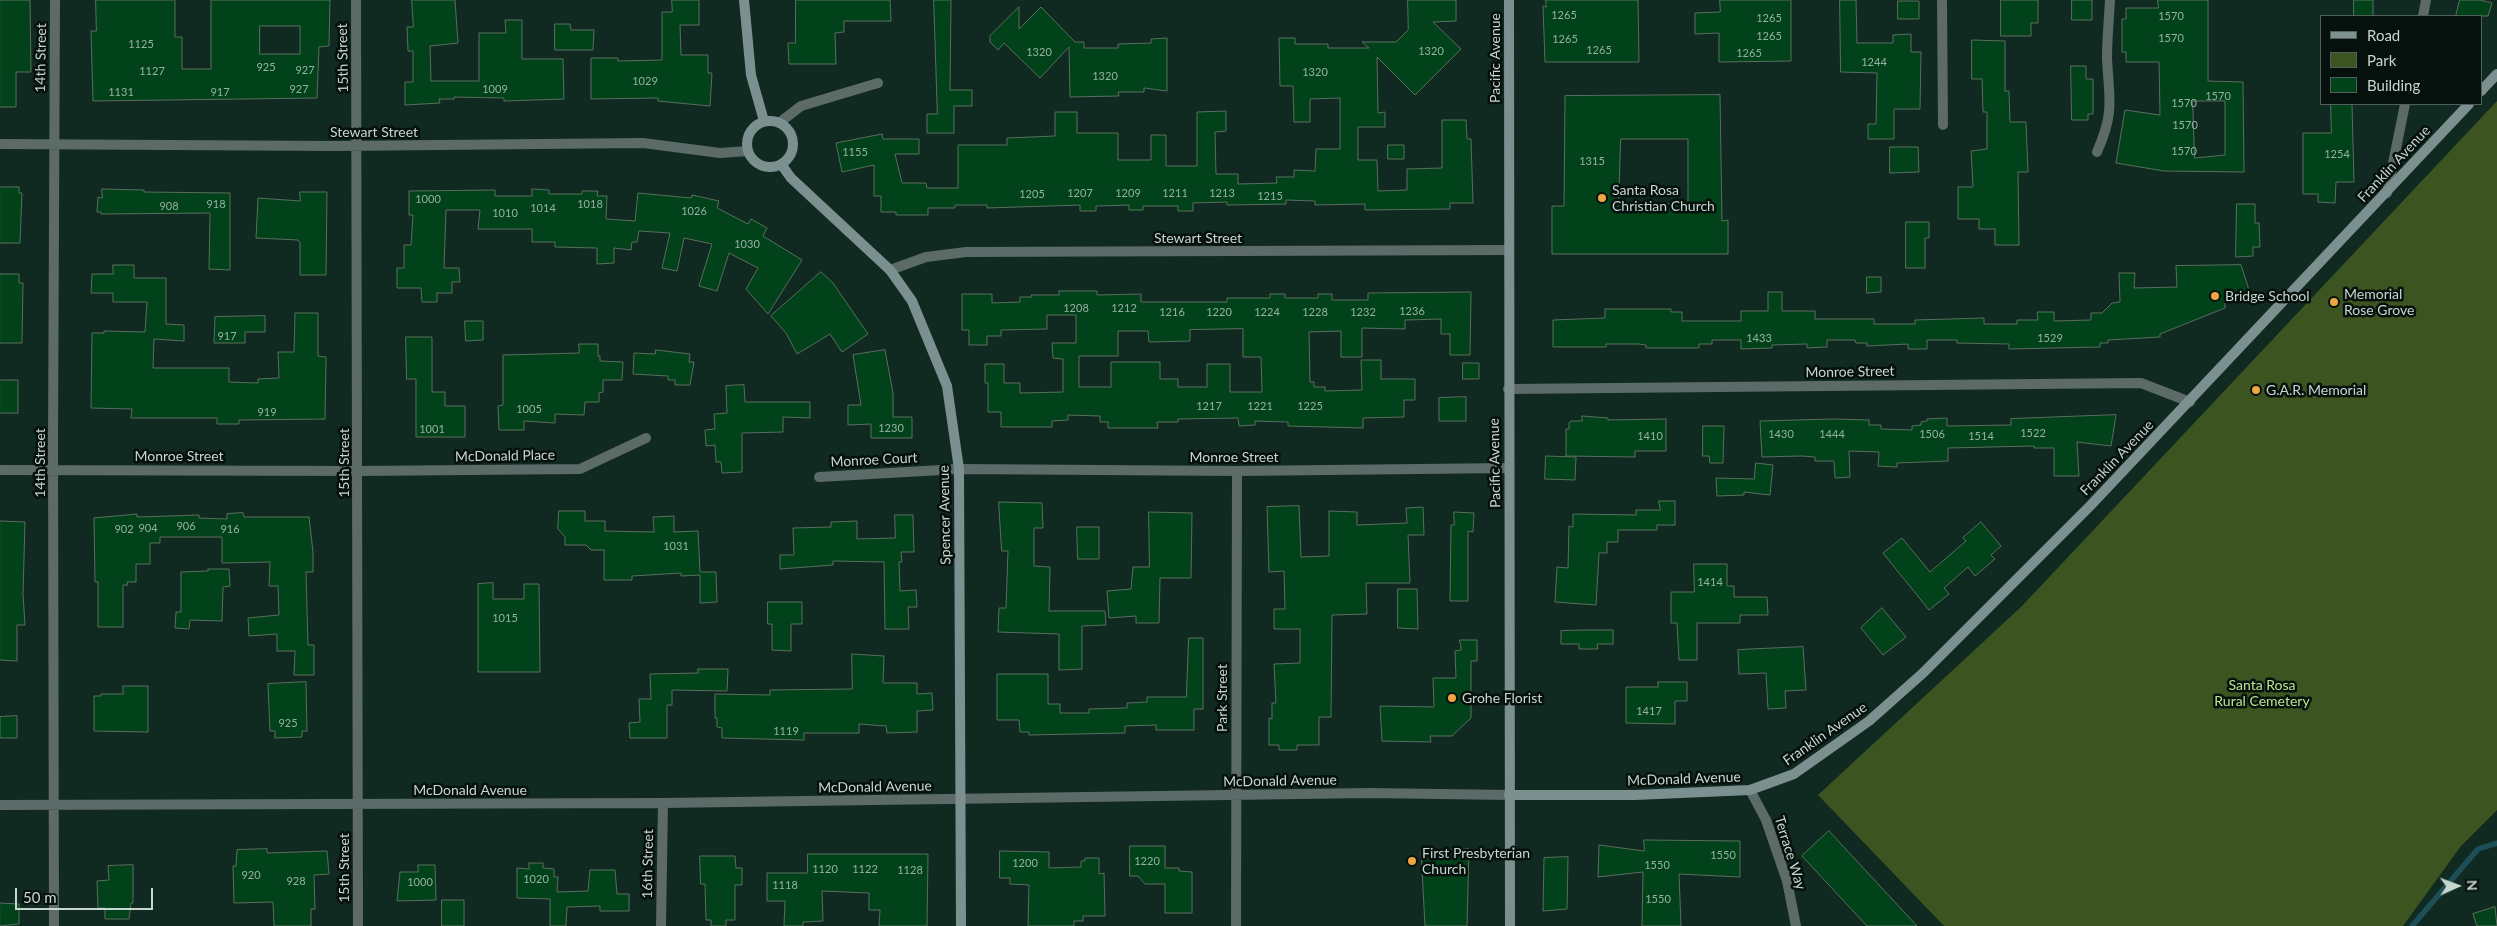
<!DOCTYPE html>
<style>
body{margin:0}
#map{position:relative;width:2497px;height:926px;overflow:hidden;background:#102a22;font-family:Lato,sans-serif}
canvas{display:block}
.legend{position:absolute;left:2320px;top:15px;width:162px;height:90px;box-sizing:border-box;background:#06100c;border:1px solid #535f5a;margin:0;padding:6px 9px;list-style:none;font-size:15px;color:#c7d6d0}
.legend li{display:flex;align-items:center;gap:10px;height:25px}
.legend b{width:25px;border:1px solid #535f5a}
.north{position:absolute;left:2432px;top:861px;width:50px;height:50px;-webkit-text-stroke:4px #06100c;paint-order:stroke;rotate:88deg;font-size:14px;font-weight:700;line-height:20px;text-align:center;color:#c7d6d0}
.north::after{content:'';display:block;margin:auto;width:18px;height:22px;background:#c7d6d0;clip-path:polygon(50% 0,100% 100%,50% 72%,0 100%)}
.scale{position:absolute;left:15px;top:888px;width:138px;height:22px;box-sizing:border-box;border:2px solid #c7d6d0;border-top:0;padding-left:6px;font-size:15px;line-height:18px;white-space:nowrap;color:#c7d6d0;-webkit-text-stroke:4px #06100c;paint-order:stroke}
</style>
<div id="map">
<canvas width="2497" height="926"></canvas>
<ul class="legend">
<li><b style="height:6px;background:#7c918f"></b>Road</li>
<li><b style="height:14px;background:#3b5420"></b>Park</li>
<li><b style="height:14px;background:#01421b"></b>Building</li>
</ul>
<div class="north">N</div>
<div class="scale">50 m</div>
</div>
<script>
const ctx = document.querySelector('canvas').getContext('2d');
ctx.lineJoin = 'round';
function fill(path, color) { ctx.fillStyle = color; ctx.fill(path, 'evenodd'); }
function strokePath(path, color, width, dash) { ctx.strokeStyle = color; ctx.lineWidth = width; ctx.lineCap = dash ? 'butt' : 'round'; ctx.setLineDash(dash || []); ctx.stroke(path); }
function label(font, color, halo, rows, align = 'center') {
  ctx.font = font + ' Lato,sans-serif'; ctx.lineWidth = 5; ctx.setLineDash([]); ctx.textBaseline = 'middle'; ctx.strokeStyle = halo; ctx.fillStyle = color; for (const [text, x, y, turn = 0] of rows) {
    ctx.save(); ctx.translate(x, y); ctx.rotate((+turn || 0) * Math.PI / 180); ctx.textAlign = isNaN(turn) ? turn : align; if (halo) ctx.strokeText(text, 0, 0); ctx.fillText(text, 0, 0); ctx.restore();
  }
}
fill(new Path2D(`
 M2497,101V810L2461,846L2403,926H1944L1818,795L2021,607Z`), '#3b5420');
strokePath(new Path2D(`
 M2412,926L2478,849L2497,843`), '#1e4f57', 5.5);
const building = new Path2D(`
 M0,0H30L31,72H16V107H0Z
 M96,0H175V37H182V69H211V0H330L329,46L319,47L317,98L93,101L91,31H96ZM260,26H300V54H260Z
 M412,0H455L458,43L430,46L431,81H479V33H506L505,20H522V59H563L564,99L504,101V98L454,97V99H439L440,103L405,105V82H413V51H408L407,27H413Z
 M672,0H699V25H680L681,55H708V73H712L710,106L658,101V98L591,99V58H618V61L662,60V12H672Z
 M796,0H890L891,21H844V32L835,33L836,64H789L788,43H795Z
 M934,0H951L950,90H972V106H954V133H927V114H937Z
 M1408,0H1456V21L1433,22L1461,49L1415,95L1377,57L1378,113L1385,112V127H1358V160H1377L1378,191L1407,190V169L1442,168V120H1466L1467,139H1471L1473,203H1450V209L1365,210V204L1315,205V201L1286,200V204L1227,205V202L1193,203V211H1178V206H1143V210H1129V205L1096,206V211H1080V205L987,208V205H955V208H928V215H896V212H881V196H874V165L842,172L836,143L882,134L883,139H919V154H895L902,183H926L927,188H958V145H1007V138L1055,136V112H1077V133H1118V160H1151V135H1166V166H1197V112L1226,111V131L1215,132L1216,174H1238V184L1277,183L1276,177H1294V170L1315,171L1316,149H1340V98L1310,99V122H1294L1293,86H1280L1279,38H1295V44H1328V48H1369L1362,42H1396L1408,30Z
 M1546,0H1638L1639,62H1545L1543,6L1546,7Z
 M1720,0H1791V61L1719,62V33L1695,34V13L1720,12Z
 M1840,0H1856L1857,43H1893V35L1911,34V52H1921L1920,109H1894V139H1868V124H1876L1877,73L1841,72Z
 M2001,0H2038V23H2031V36H2001Z
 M2072,0H2092V20H2072Z
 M2158,0H2208V81L2243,82L2244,172L2164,171L2116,163L2125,110L2160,115L2159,62H2126V52H2122V19H2126V8H2158ZM2193,101H2225V155L2195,158Z
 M2354,0H2373V16H2354Z
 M2460,0H2480L2492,3L2488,16H2456Z
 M1898,1H1919V19H1898Z
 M1019,7V29L1041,7L1075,42H1084V48H1118V44L1151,43V39L1167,38V91L1144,88V92H1118L1119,96L1070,97L1069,47L1040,78L1004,43L998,50L990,42V36Z
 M555,24H570L571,30H594L593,50H555Z
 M1972,40L2005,41V91H2009L2010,122H2026L2028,172H2018L2019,245H1995V229H1979V219H1958V187H1973L1971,151L1987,149V112H1983L1982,79H1972Z
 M2071,66H2086V79H2093V114H2088V120H2072Z
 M1720,95L1722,221L1728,220V254H1552V206H1564L1565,96ZM1621,139H1688V203L1619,205Z
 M2331,104H2352L2354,182H2336L2335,203L2318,202V194H2303V133H2331Z
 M1388,145H1404V159H1388Z
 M1890,147H1918L1919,172L1890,173Z
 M0,187H19V193H22L20,243H0Z
 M102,189L144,190V192L230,193V270L209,269L210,213L101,214V212H97L98,197L102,198Z
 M532,189L549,190V194H582V191H598L597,196H607L606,219L635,221L638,193L691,198L692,195L719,201L717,208L748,224L751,219L767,228L763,236L802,260L768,314L746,289L758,268L729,253L717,291L699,286L712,244L684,238L677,271L662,268L670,233L639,231L637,242H632L631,250L614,248V263L597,264V248L555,247V242H532V229H478L480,210H446L444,268H459L460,282H452V293H437V302H422L421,288H397V268H404V245H411L413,215H409V191L495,190V196H532Z
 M300,192H327L326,275H300V243L298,240L256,238L258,198L300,201Z
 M2237,204H2255V223H2259L2260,247H2253V256L2236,257Z
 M1906,222H1929V238H1925V268H1906Z
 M113,265H134V278H166V324L184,325V341L154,339L153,368H229V382L258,383V379L279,378L278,352H294L295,313H318V356L326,357L325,419L239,420V424H217V418H131L132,409L91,408L92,333H104V331L145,332L147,302H113V293H91L92,274H113Z
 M2241,265L2250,293L2225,302V308L2160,334V337L2108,340V343H2100V347L2009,349V344L1957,343V340H1927V349H1908V344L1867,346V343H1856L1855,340H1827V347L1807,348V344L1772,345V348L1741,349V340H1712V344H1699V348H1646V345L1638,344H1606V347H1553V320L1605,318V309H1671V312H1682V321H1741V311H1768V292H1782V311H1815V319H1874V324H1915V320L1984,318V324H2017V320H2038L2037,312H2054V321L2091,320V313H2102L2112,303L2120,302L2119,273H2135L2134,288L2177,287L2176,266Z
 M821,272L833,283L868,334L842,352L830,334L797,354L786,333L771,316Z
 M0,274H19V283H23L22,343H0Z
 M1867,277H1881V292L1867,293Z
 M1059,291H1097V295L1141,294V302H1227V298H1270V294H1285V298H1318V294H1332V300H1368V293L1471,292L1470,355H1450V334H1441V319L1405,320V329L1362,328V357H1341V331L1309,332L1310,382H1314V387H1325V391L1362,390L1361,360H1381V379H1415V400H1404V417L1363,418V428L1288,426V422L1255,421V425L1239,426L1238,418L1178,419V422H1157L1158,428H1108V422H1100V416L1068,415V420L1052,421V427H1001V412H988V383H985V364H1004V383H1020V393L1063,392V359L1053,358L1052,343H1076V315H1047V329L1001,330V336H987V345H969V330H962V294H992V303L1020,302V297H1032L1031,295H1059ZM1243,329V357H1261L1262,392H1230V364H1207V387H1178V379H1160V362H1111V387H1079V356H1118V331H1148L1149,342L1190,341V330Z
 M265,316V332H245V343H214L215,317Z
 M465,321H483V340L466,341Z
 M406,337H432V392H445V406H465V437H416V379H407Z
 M579,344H598V356H600V361L623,362L622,380H603V392L599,393V402H585L584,415L555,414V423L524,421V430H499L498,406L503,405V355L579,353Z
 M656,350L690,354L689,362H694L690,385H675V380H668V376L633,374L634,353L655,354Z
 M885,350L893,393V417H912V438H871V424L848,425V405H861L853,355Z
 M1463,363H1479V379H1463Z
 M0,380H18V413H0Z
 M744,385L745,402H810V418L783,417V432L742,433V472L722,473L721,462H716L715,445L706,446L705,430L715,429L714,414L727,413L726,386Z
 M1466,397V421H1439V398Z
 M2116,415L2111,446L2077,442L2079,476H2054V448H2034V446L1948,448V461L1897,463V467L1878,466L1879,452L1849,451L1850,477L1835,478L1834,461H1815V457L1802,456L1762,457L1760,421L1834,419L1869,420V425H1881V429L1912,430V426L1921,425V422L1927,421V419L1947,418V426L2011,425V419Z
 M1582,416L1608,418V420L1666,419V451H1635V457L1566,456V429H1569V423L1571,421H1582Z
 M1703,426H1724L1723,463H1710L1709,456H1703Z
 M1546,456L1576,457L1575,480L1545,479Z
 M1756,463L1773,465L1770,495L1744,492V495L1717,496L1716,478L1754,479Z
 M1659,501H1675V525H1657V530H1618V542H1607V553H1599L1596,605L1555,602L1557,567L1568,568L1569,526L1573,527V514L1636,515V510H1660Z
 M999,502L1042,503L1043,528H1034V566L1050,567L1049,611H1105L1106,625L1082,626V669L1059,670V634L998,632L999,608H1006L1008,551H1002Z
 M1299,506L1301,557L1329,556V511L1357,512V525L1407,523L1406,508L1423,507L1424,535H1408L1410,583H1366L1367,614L1332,615L1331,717H1319V745H1297V750H1279V745H1269V718L1272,719V703H1276L1274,664L1300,663V629H1274V609H1285L1284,571L1269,572L1267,507Z
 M559,511H585V521H605V531L654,532L653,517L674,516V532L698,531L700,572H716L717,602L700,603V575L681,576V573L632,576V580H604V550H591L586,545H565V537L558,529Z
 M1149,512L1192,513L1191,578H1160L1159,623H1136V616L1109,618L1107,591L1131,589L1133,567H1149Z
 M1454,512L1474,513L1473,532L1468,531V601H1450L1451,525H1454Z
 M243,513L244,517H309L313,552V572H306L308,645H314V675H294L295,651H277V634L249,636L248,618L279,615L278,586H269L270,562L222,563V537H160V543H150V564H136V582H127L128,585H123V627H98V582H95L94,518L137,514V517L199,515V518L227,519V514Z
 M895,515H913L914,552H901L902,562H899L900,591L916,590L917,607H908L909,629H885L884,562L833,561V565L780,569V555H794L793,528L831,527V522L857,521V539L895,538Z
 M0,521L25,522L23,594L25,625H17V661L0,660Z
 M1981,522L2001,546L1991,555L1995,559L1975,576L1968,567L1944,588L1949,594L1929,610L1883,553L1902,538L1930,572L1966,541L1963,538Z
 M1077,527H1099V559H1078Z
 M1694,564H1727V586H1734V597H1767L1768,615H1740V623H1697V660H1679L1677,623H1671V592H1694Z
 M208,569H229L230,586L223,587L222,621L190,620L189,629L175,628L176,612H181V572L208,571Z
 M493,583V599H524V584H539L540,672H478V584Z
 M1398,589H1417L1418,629L1398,628Z
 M768,602H802V624H791V651L772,650V624H768Z
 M1882,608L1906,637L1883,655L1861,628Z
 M1584,630H1613V644H1597L1598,649H1579V644H1561V631Z
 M1189,638H1203V709H1194V730H1156V725L1125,726V733L1029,735V732H1020L1019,720H997V674H1048V704H1060V713H1089V709L1127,708V703L1147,702V697H1186Z
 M1460,640H1477V661H1471V718L1452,736H1430L1431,742L1382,741L1380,706L1434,707L1433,678H1456L1455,651L1461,650Z
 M1803,647L1806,690L1785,691L1786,708L1768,709L1766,673L1739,674L1738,650Z
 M852,654L884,656L883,683H917V694L932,693L933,710L917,711V732L887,733L886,726L859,724V733H804V740L722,738V728L717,727V718H715V694L770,695V690L852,689Z
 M698,669H728L727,691L672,690V705H667V738H630L629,723L640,722L639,699H651L650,674L698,673Z
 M306,682L307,731H302V737L275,738V731H270L268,684Z
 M1658,682H1687V701H1675V724L1626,723V687H1658Z
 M123,686H148V732L94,731V696H101V694H123Z
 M17,716V738H0V717Z
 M1829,831L1917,926H1867L1802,856Z
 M1644,840L1740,841V877L1679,874L1681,926H1642L1643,872L1598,877L1599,845L1644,851Z
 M1130,846H1165V868H1179V871L1192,872V913H1165V884H1145L1138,876H1130Z
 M267,849V853L327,851L329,874L314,875L315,909H311V926H274L273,902L234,903L233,866H236L237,850Z
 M1469,849L1467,926H1425L1421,851Z
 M1000,851L1049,852V868L1081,867V861H1085V858H1099V874L1104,873L1105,916H1083V921H1074V926H1028L1029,885L1010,884V878H1000Z
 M808,854H928L927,926H879L880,910H869V893L822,891L823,921L803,922V926H784L785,901H767V873H807Z
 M700,856H735L736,868H742V885H735V920H726V926H711V920H706L705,884H701Z
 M1568,857L1567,909L1543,911L1544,858Z
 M529,863H543V868L554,869V877H558L557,892L588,891L590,870H615L617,894H629V911H600V906L567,907L566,926H550V899L517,898V868L529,869Z
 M133,865V903H131L129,919H105V908H98L97,881L109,880L108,866Z
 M418,865H435L436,900L397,901L400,872H418Z
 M442,900H464V926H442Z
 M0,903L19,904V924L0,926Z
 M2495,907L2497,926H2477L2473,914Z`);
fill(building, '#01421b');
strokePath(building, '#5a6e5d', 1);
strokePath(new Path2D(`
 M356,0L358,926
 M1942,0L1943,125
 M2423,16L2426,0
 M779,123L801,106L878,83
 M0,144L337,146L643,143L720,153L748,151
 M2097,152C2115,111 2109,100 2107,58C2107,39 2109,19 2110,0
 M2387,193L2405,104
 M890,270L926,257L966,252L1508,250
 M1508,389L2141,383L2190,402
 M0,470L358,471L580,469L646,438
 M819,477L959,469L1237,471L1509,468
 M1750,790L1766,820L1787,881L1796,926
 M0,805L663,803L1370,793L1509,795
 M54,926L53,443L55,0
 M661,926L663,803
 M1236,926L1237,471`), '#5c6a68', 10);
strokePath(new Path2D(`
 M744,0L751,75L764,121
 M1509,0L1510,926
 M2481,91L2497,74
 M747 144a23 23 0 1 1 46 0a23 23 0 1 1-46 0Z
 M781,164L791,178L890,270L912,301L947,386L959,469L961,926
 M1509,795H1635L1750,790L1794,774L1869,721L1923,673L2090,506L2469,104`), '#7c918f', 10);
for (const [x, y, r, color] of [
 [1602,198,5,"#f0a63f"],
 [2215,296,5,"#f0a63f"],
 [2334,302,5,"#f0a63f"],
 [2256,390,5,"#f0a63f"],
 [1452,698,5,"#f0a63f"],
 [1412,861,5,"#f0a63f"]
]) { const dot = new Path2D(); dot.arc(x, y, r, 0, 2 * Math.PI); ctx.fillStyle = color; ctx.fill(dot); strokePath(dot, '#06100c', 2); }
label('11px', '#96b1a3', null, [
 ["1265",1564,15],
 ["1570",2171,16],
 ["1265",1769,18],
 ["1265",1769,36],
 ["1570",2171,38],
 ["1265",1565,39],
 ["1125",141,44],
 ["1265",1599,50],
 ["1320",1431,51],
 ["1320",1039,52],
 ["1265",1749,53],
 ["1244",1874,62],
 ["925",266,67],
 ["927",305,70],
 ["1127",152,71],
 ["1320",1315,72],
 ["1320",1105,76],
 ["1029",645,81],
 ["927",299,89],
 ["1009",495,89],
 ["1131",121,92],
 ["917",220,92],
 ["1570",2218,96],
 ["1570",2184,103],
 ["1570",2185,125],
 ["1570",2184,151],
 ["1155",855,152],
 ["1254",2337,154],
 ["1315",1592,161],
 ["1207",1080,193],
 ["1209",1128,193],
 ["1211",1175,193],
 ["1213",1222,193],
 ["1205",1032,194],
 ["1215",1270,196],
 ["1000",428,199],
 ["918",216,204],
 ["1018",590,204],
 ["908",169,206],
 ["1014",543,208],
 ["1026",694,211],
 ["1010",505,213],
 ["1030",747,244],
 ["1208",1076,308],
 ["1212",1124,308],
 ["1236",1412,311],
 ["1216",1172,312],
 ["1220",1219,312],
 ["1224",1267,312],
 ["1228",1315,312],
 ["1232",1363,312],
 ["917",227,336],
 ["1433",1759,338],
 ["1529",2050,338],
 ["1217",1209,406],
 ["1221",1260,406],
 ["1225",1310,406],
 ["1005",529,409],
 ["919",267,412],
 ["1230",891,428],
 ["1001",432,429],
 ["1522",2033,433],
 ["1430",1781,434],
 ["1444",1832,434],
 ["1506",1932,434],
 ["1410",1650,436],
 ["1514",1981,436],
 ["906",186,526],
 ["904",148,528],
 ["902",124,529],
 ["916",230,529],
 ["1031",676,546],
 ["1414",1710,582],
 ["1015",505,618],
 ["1417",1649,711],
 ["925",288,723],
 ["1119",786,731],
 ["1550",1723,855],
 ["1220",1147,861],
 ["1200",1025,863],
 ["1550",1657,865],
 ["1120",825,869],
 ["1122",865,869],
 ["1128",910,870],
 ["920",251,875],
 ["1020",536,879],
 ["928",296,881],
 ["1000",420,882],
 ["1118",785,885],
 ["1550",1658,899]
]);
label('14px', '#c7d6d0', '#06100c', [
 ["14th Street",41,58,-89],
 ["15th Street",343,58,-91],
 ["Pacific Avenue",1495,58,-90],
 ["Stewart Street",374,132],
 ["Franklin Avenue",2394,164,-47],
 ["Stewart Street",1198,238],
 ["Monroe Street",1850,372,-1],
 ["Monroe Street",179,456],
 ["McDonald Place",505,456,-1],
 ["Monroe Street",1234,457],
 ["Franklin Avenue",2117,458,-46],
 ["Monroe Court",874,460,-3],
 ["14th Street",40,463,-90],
 ["15th Street",344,463,-90],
 ["Pacific Avenue",1495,463,-91],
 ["Spencer Avenue",945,515,-91],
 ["Park Street",1222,698,-90],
 ["Franklin Avenue",1825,734,-35],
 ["McDonald Avenue",1684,779,-2],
 ["McDonald Avenue",1280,781,-1],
 ["McDonald Avenue",875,787,-1],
 ["McDonald Avenue",470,790],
 ["Terrace Way",1790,853,73],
 ["16th Street",648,864,-89],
 ["15th Street",344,868,-90]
]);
label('14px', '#c7d6d0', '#06100c', [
 ["Santa Rosa",1612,190],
 ["Christian Church",1612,206],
 ["Memorial",2344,294],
 ["Rose Grove",2344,310],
 ["Bridge School",2225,296],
 ["G.A.R. Memorial",2266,390],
 ["Grohe Florist",1462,698],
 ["First Presbyterian",1422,853],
 ["Church",1422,869]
], 'left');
label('14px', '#b9e490', '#06100c', [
 ["Santa Rosa",2262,685],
 ["Rural Cemetery",2262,701]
]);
</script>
